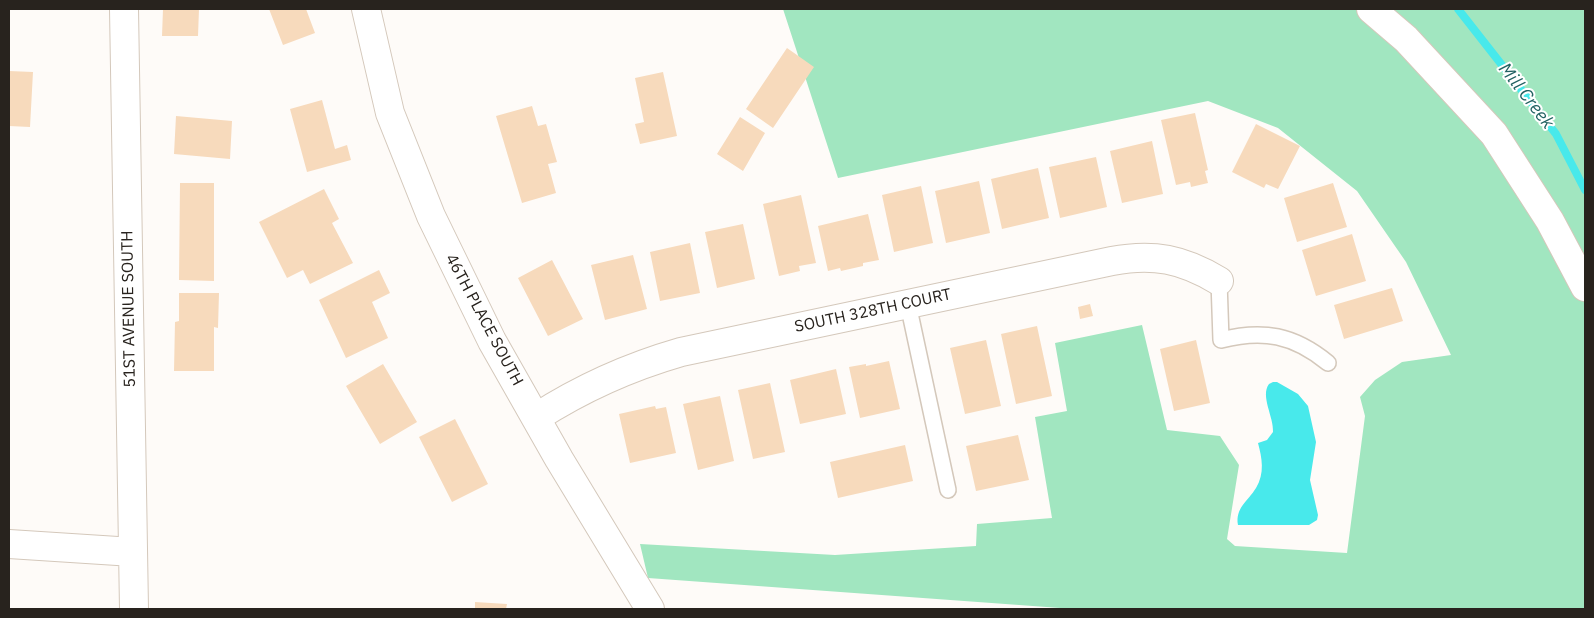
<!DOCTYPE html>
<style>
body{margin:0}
#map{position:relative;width:1594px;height:618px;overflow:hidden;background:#fefbf8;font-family:"IBM Plex Sans",sans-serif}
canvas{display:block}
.frame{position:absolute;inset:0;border:10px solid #28231e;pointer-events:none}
</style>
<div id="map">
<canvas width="1594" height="618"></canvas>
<div class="frame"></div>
</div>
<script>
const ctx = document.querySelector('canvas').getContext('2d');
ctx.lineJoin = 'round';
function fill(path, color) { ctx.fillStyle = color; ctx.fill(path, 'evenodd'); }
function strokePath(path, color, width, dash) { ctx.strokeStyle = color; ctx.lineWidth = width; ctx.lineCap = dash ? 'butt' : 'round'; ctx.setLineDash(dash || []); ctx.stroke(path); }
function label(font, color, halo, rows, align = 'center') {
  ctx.font = font + ' "IBM Plex Sans",sans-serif'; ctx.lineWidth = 4; ctx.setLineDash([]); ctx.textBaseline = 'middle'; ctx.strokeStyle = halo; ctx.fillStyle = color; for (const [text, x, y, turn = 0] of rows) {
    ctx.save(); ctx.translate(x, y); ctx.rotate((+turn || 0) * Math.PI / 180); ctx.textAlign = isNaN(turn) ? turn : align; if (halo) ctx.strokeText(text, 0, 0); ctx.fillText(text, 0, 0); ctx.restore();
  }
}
fill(new Path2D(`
 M783,9H1585V609H1074L648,578L640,544L835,555L976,546L977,524L1052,518L1035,417L1067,411L1055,343L1142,325L1167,430L1220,436L1239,465L1227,539L1235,546L1347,553L1365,416L1360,397L1375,380L1402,362L1451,355L1406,262L1357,191L1278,128L1208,101L838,178Z`), '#a1e6c0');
fill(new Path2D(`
 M1273,382H1277L1298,394L1308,406L1316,442L1310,480L1318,515L1317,520L1309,525H1238C1235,508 1248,501 1256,488C1265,473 1262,458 1258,443L1267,440L1273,432C1274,417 1260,396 1269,384Z`), '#48e9eb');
strokePath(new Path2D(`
 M1458,9L1556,134L1585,190`), '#48e9eb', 8);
fill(new Path2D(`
 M163,9H199L198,36H162Z
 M269,9H306L315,33L283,45Z
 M787,48L814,67L773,128L746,109Z
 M9,71L33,72L30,127L9,126Z
 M663,72L677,136L640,144L635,124L644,122L635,78Z
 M322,100L335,149L347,145L351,160L307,172L290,109Z
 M532,106L538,126L546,124L557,162L548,164L556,193L522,203L496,116Z
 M1195,113L1208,170L1205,171L1208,183L1191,187L1190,182L1176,185L1161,120Z
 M176,116L232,121L230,159L174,154Z
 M740,117L765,133L743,171L717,154Z
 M1256,124L1300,146L1278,189L1266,184L1264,188L1232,172Z
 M1152,141L1163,194L1122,203L1110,151Z
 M1096,157L1107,207L1060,218L1049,167Z
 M1038,168L1049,218L1002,229L991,179Z
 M979,181L990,233L946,243L935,191Z
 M180,183H214V281L179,280Z
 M1333,183L1347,227L1297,242L1284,198Z
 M921,186L933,243L894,252L882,195Z
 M324,189L339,219L332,223L353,263L310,284L303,270L287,278L259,222Z
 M801,195L816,263L799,266L800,271L779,276L763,204Z
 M868,214L879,260L863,263V266L841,271L840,268L828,271L818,226Z
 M743,224L755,279L717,288L705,232Z
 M1352,234L1366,281L1316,296L1302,250Z
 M690,243L700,293L660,301L650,252Z
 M633,255L647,309L605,320L591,265Z
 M552,260L583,319L548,336L518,278Z
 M379,270L390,293L372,302L388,338L346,358L319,300Z
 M1392,288L1403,321L1344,339L1334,305Z
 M179,293H219L218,328L214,327V371H174L175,322L179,321Z
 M1090,304L1093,316L1080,319L1078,307Z
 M1037,326L1052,396L1016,404L1001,334Z
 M986,340L1001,406L965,414L950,348Z
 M1196,340L1210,403L1174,411L1160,349Z
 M889,361L900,409L860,418L849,367L866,364V366Z
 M383,364L417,422L380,444L346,386Z
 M836,369L846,414L800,424L790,380Z
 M770,383L785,452L753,459L738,390Z
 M720,396L734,461L698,470L683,404Z
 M655,406L656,409L666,407L676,453L630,463L619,414Z
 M455,419L488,484L452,502L419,437Z
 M1018,435L1029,480L976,491L966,446Z
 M905,445L913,481L838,498L830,462Z
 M475,602L507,604L506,609H475Z`), '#f7dabc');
const lane = new Path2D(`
 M1219,281L1221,340C1263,329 1294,335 1328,363
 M908,304L948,490`);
const street = new Path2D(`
 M124,9L134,609
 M537,417C582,388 629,367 681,352L1112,261C1153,253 1183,259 1219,281
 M9,544L133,552`);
const secondary = new Path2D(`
 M366,9L390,113L431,216L492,341L559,459L650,609
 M1371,9L1406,39L1494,134L1550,221L1585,287`);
strokePath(lane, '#d4c8bb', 18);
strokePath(street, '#d4c8bb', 30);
strokePath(secondary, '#d4c8bb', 30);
strokePath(lane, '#fff', 15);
strokePath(street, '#fff', 28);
strokePath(secondary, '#fff', 28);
label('16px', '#28231e', '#fff', [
 ["51ST AVENUE SOUTH",129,309,-91],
 ["SOUTH 328TH COURT",873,311,-12],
 ["46TH PLACE SOUTH",484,320,62]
]);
label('italic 18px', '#226262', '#fff', [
 ["Mill Creek",1526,96,52]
]);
</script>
